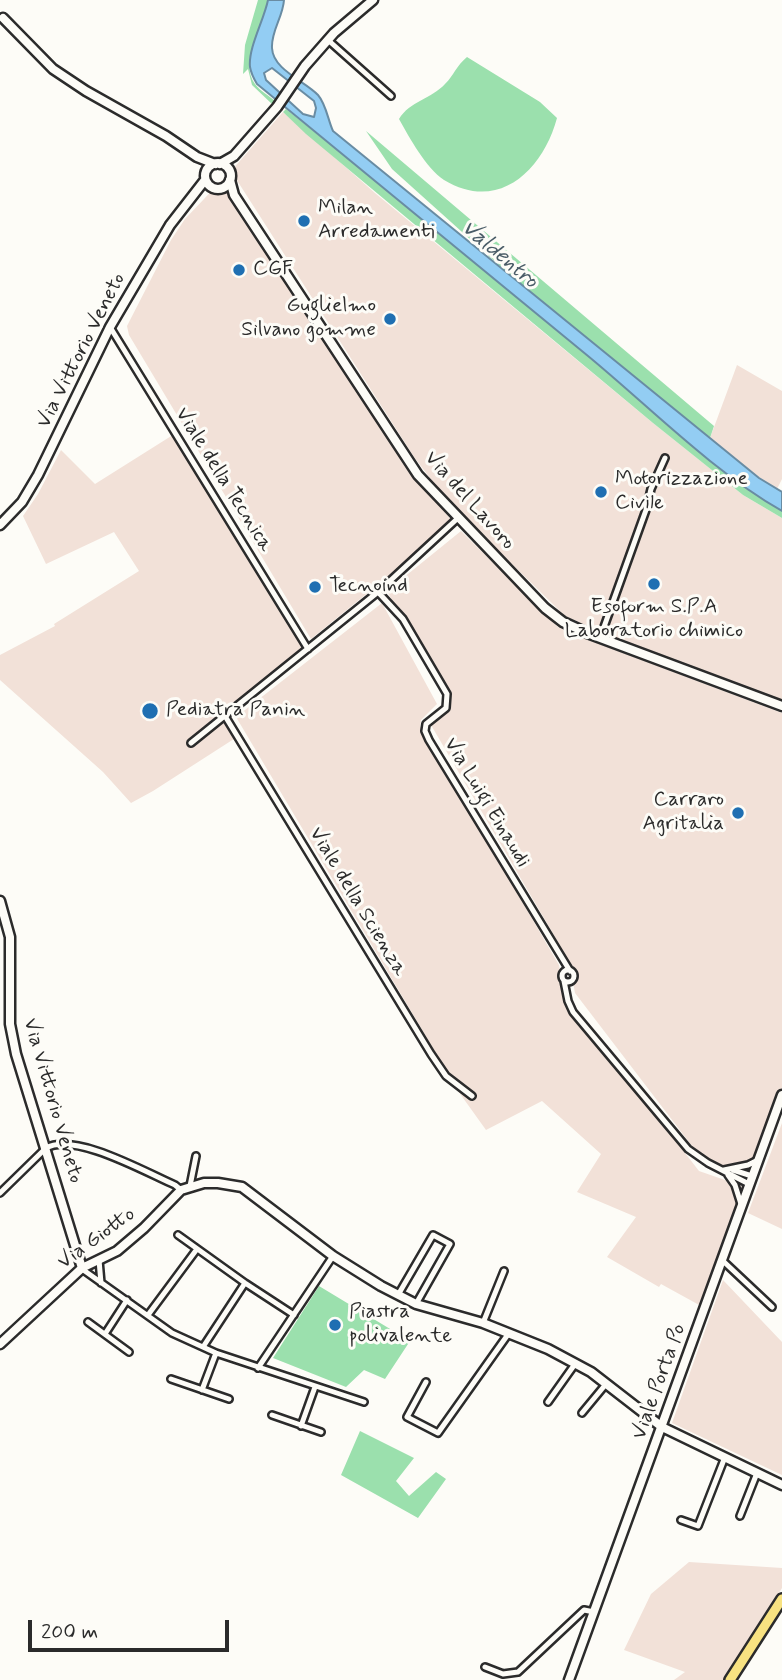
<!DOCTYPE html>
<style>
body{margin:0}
#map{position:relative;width:782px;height:1680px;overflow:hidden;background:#fdfcf7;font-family:Mynerve,sans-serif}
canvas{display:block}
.scale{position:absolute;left:28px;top:1620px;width:201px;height:32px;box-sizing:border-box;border:4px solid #2b2b2b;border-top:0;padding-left:9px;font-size:21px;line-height:24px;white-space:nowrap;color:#2b2b2b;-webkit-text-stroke:5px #fdfcf7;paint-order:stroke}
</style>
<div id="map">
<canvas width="782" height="1680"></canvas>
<div class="scale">200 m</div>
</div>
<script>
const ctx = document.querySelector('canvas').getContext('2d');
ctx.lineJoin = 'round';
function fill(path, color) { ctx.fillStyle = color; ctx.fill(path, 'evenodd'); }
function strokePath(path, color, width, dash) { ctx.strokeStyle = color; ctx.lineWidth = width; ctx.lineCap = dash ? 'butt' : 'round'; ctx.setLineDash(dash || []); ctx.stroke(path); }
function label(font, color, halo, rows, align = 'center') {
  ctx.font = font + ' Mynerve,sans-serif'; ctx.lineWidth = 6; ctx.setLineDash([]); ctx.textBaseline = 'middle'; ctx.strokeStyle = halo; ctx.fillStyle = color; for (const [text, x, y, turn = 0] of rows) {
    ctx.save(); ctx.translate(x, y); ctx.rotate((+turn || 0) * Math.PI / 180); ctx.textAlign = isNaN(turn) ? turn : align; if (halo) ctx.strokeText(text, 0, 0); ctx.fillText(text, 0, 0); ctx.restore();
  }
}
fill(new Path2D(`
 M283,112L375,193L653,423L743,495L782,518V700L606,634L565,616L470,523L436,486L414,457L231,171Z
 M222,180L404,464L454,523L311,639L129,335L127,326L171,240L185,219Z
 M737,365L782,391V479L777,489L759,478L710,438Z
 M176,433L305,647L224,710L223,715L237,737L153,791L131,803L103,772L0,680V655L55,626L54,624L139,571L114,532L46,564L23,516L38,494L61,450L95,484Z
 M461,531L558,627L602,645L782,713V1088L756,1157L741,1169L725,1170L705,1163L575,993L569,961L431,725L447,708L448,704L387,591Z
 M382,603L437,704L421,720L420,726L559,965L565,998L699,1171L745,1187L701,1306L661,1284L659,1287L607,1257L636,1217L577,1192L601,1154L542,1101L486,1130L443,1070V1065L236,717Z
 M782,1123V1229L748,1213Z
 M723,1280L782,1342V1475L672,1423Z
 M689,1562L782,1568V1588L725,1680H674L685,1672L624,1650L651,1594Z`), '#f2e1d8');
fill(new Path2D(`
 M258,0H268C263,24 239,63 255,84C260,91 270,96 276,102L273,105L252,85L248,69L243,74L245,45Z
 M467,57L540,102L557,118C543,170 499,213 444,180C426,168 409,137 399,119C410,101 431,99 445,84C454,75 456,66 467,57Z
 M286,109C388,191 491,273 591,358C652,410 713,471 782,511V518L743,495L653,423L306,134L283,112Z
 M366,131L714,426L710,438L511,276L392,169Z
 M319,1286L410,1341L385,1379L364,1370L346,1387L273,1358Z
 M360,1431L414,1458L396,1481L409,1496L436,1472L446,1479L418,1518L341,1475Z`), '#9be0ad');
const water = new Path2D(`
 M268,0H284C283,17 271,31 272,48C273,70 305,81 318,95C326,104 328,120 333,131L759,478L782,492V511C711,470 651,408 588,356C478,265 368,174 257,84C254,79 251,73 250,67C248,48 264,20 268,0ZM272,68L314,101L316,108L314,117L303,114L266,80L264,73Z`);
fill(water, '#93cdf3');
strokePath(water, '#698ca3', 2);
const street = new Path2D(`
 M328,40L391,96
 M110,327L308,649
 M378,592L403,619L447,694L446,708L426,724L425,731L429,740L570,971
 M600,638L646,510L651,489L665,458
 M225,716L431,1054L446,1076L472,1096
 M191,743L378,592L458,518
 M562 976a6 6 0 1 1 12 0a6 6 0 1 1-12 0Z
 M564,981L568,1001L573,1012L688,1149L708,1163L749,1184
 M724,1170L748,1165L758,1160
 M733,1170L752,1176
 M728,1175L735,1185L741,1204
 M190,1186L196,1156
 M0,1193L46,1148C75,1132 145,1172 175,1185L181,1190
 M178,1235L245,1283L294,1315
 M99,1260L101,1283
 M722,1260L772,1307
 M82,1269L172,1333L216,1353L364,1402
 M398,1295L433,1235L450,1244L416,1304
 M148,1315L197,1249
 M88,1322L129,1352
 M483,1323L504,1271
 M105,1334L127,1300
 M203,1347L245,1283
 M258,1368L333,1256
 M171,1379L229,1399
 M426,1382L407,1417L438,1433L509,1333
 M202,1390L216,1353
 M548,1402L575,1364
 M582,1413L606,1384
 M272,1415L321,1432
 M301,1426L315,1387
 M740,1516L757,1473
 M681,1520L698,1526L725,1457
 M485,1667L503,1674L518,1672L584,1610L594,1612`);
const secondary = new Path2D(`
 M3,18L53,69L86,91L166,136L197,157L215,164
 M205 176a13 13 0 1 1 26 0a13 13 0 1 1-26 0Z
 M220,164L234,156L277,107L305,66L334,33L373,0
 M230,180L234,195L418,475L545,608L563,622L587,633L782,706
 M0,525L22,502L38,475L110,327L170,225L205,180
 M0,901L10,937V1024L16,1054L82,1268
 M0,1344L82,1268L117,1251L144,1228L181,1190L204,1183H218L242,1187L333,1256L381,1286L416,1304L483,1323L548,1349L591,1372L662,1427L782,1485
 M569,1680L782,1095`);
const primary = new Path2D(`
 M730,1680L782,1599`);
strokePath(street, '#2b2b2b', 10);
strokePath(secondary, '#2b2b2b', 13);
strokePath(primary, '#2b2b2b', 14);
strokePath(street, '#fdfcf7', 5);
strokePath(secondary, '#fdfcf7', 8);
strokePath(primary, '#f8e281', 9);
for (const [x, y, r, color] of [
 [304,221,7,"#1f6fb2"],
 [239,270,7,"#1f6fb2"],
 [390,319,7,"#1f6fb2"],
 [601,492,7,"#1f6fb2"],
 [654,584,7,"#1f6fb2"],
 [315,587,7,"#1f6fb2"],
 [150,711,9,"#1f6fb2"],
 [738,813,7,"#1f6fb2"],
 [335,1325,7,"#1f6fb2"]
]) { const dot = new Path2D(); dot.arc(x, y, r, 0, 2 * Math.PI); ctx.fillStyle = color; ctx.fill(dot); strokePath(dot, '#fdfcf7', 2.5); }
label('21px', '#2b2b2b', '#fdfcf7', [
 ["Milan",318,209],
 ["Arredamenti",318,233],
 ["CGF",253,270],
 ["Guglielmo",376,307,"right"],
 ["Silvano gomme",376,331,"right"],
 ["Motorizzazione",615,480],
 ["Civile",615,504],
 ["Tecnoind",329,587],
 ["Esoform S.P.A",654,608,"center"],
 ["Laboratorio chimico",654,632,"center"],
 ["Pediatra Panin",166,711],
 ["Carraro",724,801,"right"],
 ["Agritalia",724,825,"right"],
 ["Piastra",349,1313],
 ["polivalente",349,1337]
], 'left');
label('21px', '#2b2b2b', '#fdfcf7', [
 ["Via Vittorio Veneto",82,351,-63],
 ["Viale della Tecnica",223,480,58],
 ["Via del Lavoro",469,501,48],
 ["Via Luigi Einaudi",486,803,59],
 ["Viale della Scienza",357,902,59],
 ["Via Vittorio Veneto",52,1101,74],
 ["Via Giotto",97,1239,-36],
 ["Viale Porta Po",660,1382,-70]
]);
label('italic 23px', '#4a5c67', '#fdfcf7', [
 ["Valdentro",499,255,40]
]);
</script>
